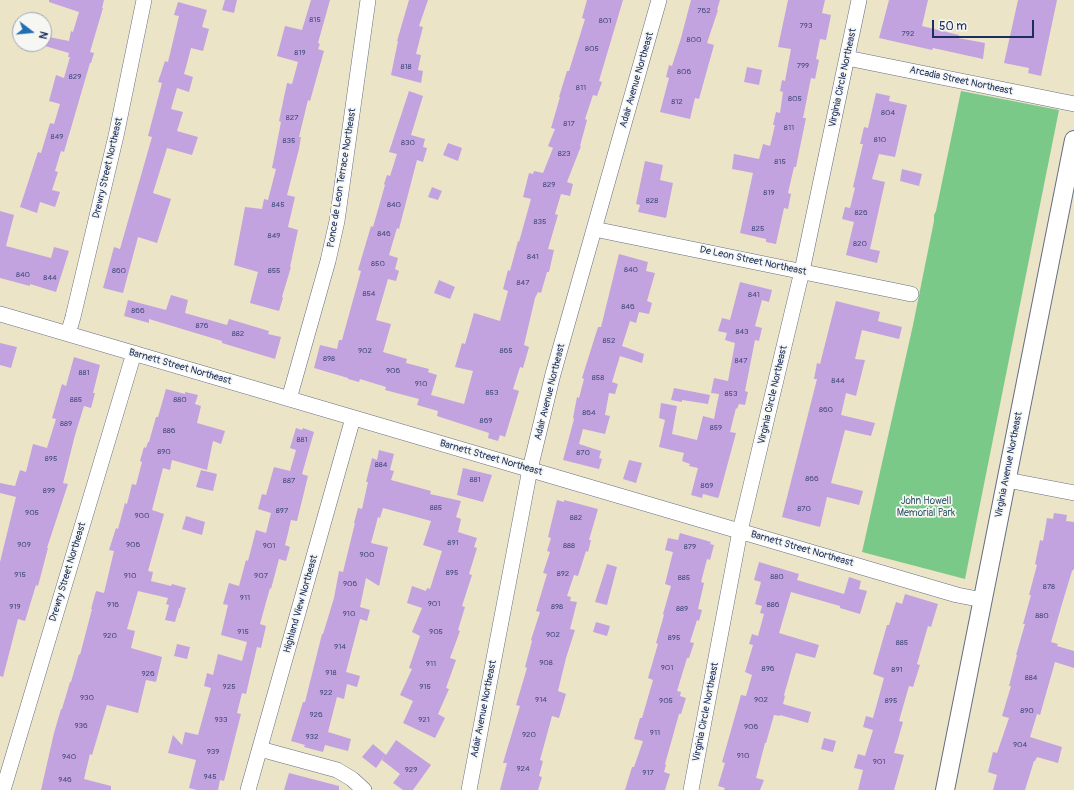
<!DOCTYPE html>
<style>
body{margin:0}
#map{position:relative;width:1074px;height:790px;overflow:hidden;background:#ece4c7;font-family:Pangolin,sans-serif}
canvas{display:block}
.north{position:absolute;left:12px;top:12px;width:40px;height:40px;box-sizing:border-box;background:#f6f6f2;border:1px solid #9ea6b7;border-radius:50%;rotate:106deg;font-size:11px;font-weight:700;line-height:16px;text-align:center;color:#1b2f5e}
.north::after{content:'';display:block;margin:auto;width:14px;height:18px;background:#1f6fb2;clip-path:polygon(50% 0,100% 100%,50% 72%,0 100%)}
.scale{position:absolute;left:932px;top:20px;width:102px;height:18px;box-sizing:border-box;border:2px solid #1b2f5e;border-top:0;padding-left:5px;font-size:12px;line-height:14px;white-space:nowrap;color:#1b2f5e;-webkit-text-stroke:3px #f6f6f2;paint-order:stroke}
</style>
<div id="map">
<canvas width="1074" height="790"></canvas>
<div class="north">N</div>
<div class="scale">50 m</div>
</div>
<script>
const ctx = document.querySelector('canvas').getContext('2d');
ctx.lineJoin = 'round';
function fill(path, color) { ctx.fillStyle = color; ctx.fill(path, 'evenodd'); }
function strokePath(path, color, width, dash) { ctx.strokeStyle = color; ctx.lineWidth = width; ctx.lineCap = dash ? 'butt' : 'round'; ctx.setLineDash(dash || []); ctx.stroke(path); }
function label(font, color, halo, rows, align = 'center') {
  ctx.font = font + ' Pangolin,sans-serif'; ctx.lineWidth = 3.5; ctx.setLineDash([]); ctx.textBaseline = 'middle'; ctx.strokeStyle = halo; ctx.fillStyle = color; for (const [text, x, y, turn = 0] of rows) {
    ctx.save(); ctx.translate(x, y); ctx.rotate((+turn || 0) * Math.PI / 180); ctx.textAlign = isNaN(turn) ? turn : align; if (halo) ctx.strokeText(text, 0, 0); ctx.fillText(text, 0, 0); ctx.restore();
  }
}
fill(new Path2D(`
 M961,91L1059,110L965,579L862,552L913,325L934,221V215L936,211Z`), '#7ac989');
fill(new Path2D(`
 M49,0H104L102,8H103L90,52L94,53L91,63H90L64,152L61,151L55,171L58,172L52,190L60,192L55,207L40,202L37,213L20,207L38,152L41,153L50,123L54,124L60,104L49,101L56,75L64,78L70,57H68L69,53L38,44H44V36L69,41L71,31L73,32L79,12L49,2Z
 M225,0H237L234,13L222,10Z
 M311,0H330L318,43L320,44L318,49L324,51L310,101L308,100L299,137H301L299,149L287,195L295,197L288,227L298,230L290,267H291L282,297L283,298L279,311L250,303L258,272L234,265L245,207L262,209L264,199L268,200L276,169L272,168L281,122L279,121L287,83L292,84L298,62L277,56L285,26L302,30Z
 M409,0H428L419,26L423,27L416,54L421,55L418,70L423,71L421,83L391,75L398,41H397Z
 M587,0H623L599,81L602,82L597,96L593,95L585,119L587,120L580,146H581L567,182L573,184L570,196L561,194L555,214L558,215L548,249L554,250L549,272H547L541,293L538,292L535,298L524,345L529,347L523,368L520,367L513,389L519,391L505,437L500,435L498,441L488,438L489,433L437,416L438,411L417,405L419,399L385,390L386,387L360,379L359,382L348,379V378L314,368L320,345L337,349L339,340H342L361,271L358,270L371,226L373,227L385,185L384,184L387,175L390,176L397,154L389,152L409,91L423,96L411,135L425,139L423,147L427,148L423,162L417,160L399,229L397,228L389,255L398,258L395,269L399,271L396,281L388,279L376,320L391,324L383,352L407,359L406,363L429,369L428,372L437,375L431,395L464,404L473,371L455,367L462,343L465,344L474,313L500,321L508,291L503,289L508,270L510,271L518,241L519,242L531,199L523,197L529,173L533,174L534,171L543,173L553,148L548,146L555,129L551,128L560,97H559L567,71H569L585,19L582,18Z
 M691,0H720L717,10H718L707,43L714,45L699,99L695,98L690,119L660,112L669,78L666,77L669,65L672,66L681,38Z
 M788,0H825L822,13L831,15L826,40L820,39L816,59L819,60L815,79L811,78L803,118H806L799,152L796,167H794L788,193L791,194L788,209L784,208L776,244L766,242V239L740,233L753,173L732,169L734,154L759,159L763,144L770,146L775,125H773L776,112L780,113L783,92L780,91L782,80L785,81L791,49L778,47Z
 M889,0H928L922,26L959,35L958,38L985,43L983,59L933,48L932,50L879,38Z
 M1018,0H1057L1041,76L1028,73L1029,68L1004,63Z
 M178,2L207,10L202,27L209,29L203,51L191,48L186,67L184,74L193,77L189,92L177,88L171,109L183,112L177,131L198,137L192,155L167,148L153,193L171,199L157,243L138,237L123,293L103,288L114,247L120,249L152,137L148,136L162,83L158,82L165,61L168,62L179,16L174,15Z
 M747,67L762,70L759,85L744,82Z
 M876,93L890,96L889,101L907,105L895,157L879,154L872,179L885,182L870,249L880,251L877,263L846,255L854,222L842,219L845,207L850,208L855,188L853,187L863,144H860L864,127L868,128Z
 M448,143L462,148L458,161L443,155Z
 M645,161L663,165L660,180L673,183L666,218L638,212L640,205L636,204Z
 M902,169L922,174L919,186L900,181Z
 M432,187L442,191L438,200L428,197Z
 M0,211L14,215L6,246L51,258L54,247L69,251L56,292L30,284V286L0,278Z
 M619,254L648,262L646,271L655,273L647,301L652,303L649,314L639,312L636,323L630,321L622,346L644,354L642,363L620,356L612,382L618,384L615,394L609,393L605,415L610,416L605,434L583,429L579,444L601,451L599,458L602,459L599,469L563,460L574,419L573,418L577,397L579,398L584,379L582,378L598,327H601Z
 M439,280L455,287L450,299L434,293Z
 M740,282L772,290L769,302L762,300L755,326L762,328L759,341L755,340L745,391L748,392L745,405L739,404L737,409L736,408L730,432L736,433L719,496L718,498L703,494L702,498L691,495L698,468L689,466L690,464L682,461L684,453L659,447L665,420L659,418L661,403L677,406L672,434L697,440L703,416L714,419L719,394L711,393L714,378L728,381L735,343L725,340L727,333L718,331L722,318L730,320Z
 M171,295L188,300L185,313L227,325L229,319L269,331L268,334L281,337L275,359L222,343V341L149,319V323L124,316L128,300L166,310Z
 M836,301L880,312L878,321L902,327L899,339L862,330L855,359L865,360L856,396L846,393L841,415L875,423L871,436L845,430L831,483L863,491L859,505L827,497L820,527L782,517L817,379H814L817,363L820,364Z
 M0,343L17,347L11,368L0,365Z
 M74,357L100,365L93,393H95L91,408L84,406L75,435L63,483L68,484L47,548H48L38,586L36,585L25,621L18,619L3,677L0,676V562L16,497L0,493V483L15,486L20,470L26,472L33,444L47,448L56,419L52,418L62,384L66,386Z
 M674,388L710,395L708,404L682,400V402L671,400Z
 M166,389L185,394V392L198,395L195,404L201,406L197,423L225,431L221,444L213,441L207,470L172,460L170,470L163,468L152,510L164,514L148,571L153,572L151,581L171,586L172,584L186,588L180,608H179L175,622L165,620L169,605L166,604L168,598L138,591L127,629L135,631L131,648L162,657L156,682L146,680L138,713L107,705L92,755L90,754L84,779L111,786V790H41L54,733L61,709H62L70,682H71L79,654L80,655L92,609H91L96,591L104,593L114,551L109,550L116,528L118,529L125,503L127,504L132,484L136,485L142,462L140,461L144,447L146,448L148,442H149L156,417H158Z
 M296,428L302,430L303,428L314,432L302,474L308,476L297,521L291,520L288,533L285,545L290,547L286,561L279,559L271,589L270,588L260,624L266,626L261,648L257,647L246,694L242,693L237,713L241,714L224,781L220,780L218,790H197L189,788L196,760L168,753L173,735L182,745L185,732L198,735L211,688L204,686L207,673L213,675L218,654L242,661L247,642L221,635L228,605L223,604L229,583L239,586L246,560L248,561L256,530L266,533L271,513L258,509L262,494L266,495L274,467L290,471L296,450L290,448Z
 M379,450L394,454L390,470L394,471L391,480L431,491L430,494L461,501L456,517L461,519L458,532L477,538L474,547L477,548L469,574L472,575L462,606L465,607L458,630L460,631L450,658L456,660L446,688L449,689L438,714L445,718L435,738L403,723L413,701L400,695L412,669L409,668L420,636L412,632L422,608L407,603L412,586L426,591L427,588L430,589L442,551L423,545L431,521L383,508L380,518L378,517L371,543L388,547L379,586L366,578L360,607L370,610L367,621L360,619L346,672L360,676L357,687L347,684L344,699L337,697L328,732L351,739L348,751L325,745L323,752L304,747L305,745L291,741L303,702H305L322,634H323L334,598L339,571L343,572L355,523H354L358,508L362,509L368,482H366L372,458L377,460Z
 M629,460L642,463L636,483L623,479Z
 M463,468L492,475L483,502L457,495Z
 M201,470L217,474L213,491L196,487Z
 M557,500L564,502V500L598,509L589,540H591L588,552L586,551L578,576L574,575L567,596L571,597L570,601L577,602L570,629L575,630L566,658L558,691L566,694L559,718L552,716L540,760L543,761L539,776L542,777L538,790H500L507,763H503L520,706L516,705L527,668L525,667L532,641L531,640L540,612L536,611L547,574L543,573L550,552L547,551L551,538L548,537Z
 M1054,513L1067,515L1066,521L1074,522V569L1072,571L1062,604L1051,642L1058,644L1057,646L1074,651V668L1055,662L1040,715L1037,714L1030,737L1062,747L1058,763L1037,757L1035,761H1034L1025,790H993L997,775L988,772L993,752L997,753L1009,718L1002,716L1011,686H1009L1017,655H1016L1025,624H1023L1031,595H1029L1037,565L1035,564L1040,540L1043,541L1047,518L1053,519Z
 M186,516L205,522L202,535L182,529Z
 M680,533L711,542L710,544L714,545L710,560L707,559L701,582L704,583L698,609L702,610L699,621L697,620L690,642L694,643L689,658H687L677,691L681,692L680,696L686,698L681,714H679L665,764L666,765L664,772L670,774L665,790H625L632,767H634L643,741L634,739L640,718H642L653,680L648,678L658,644L656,643L664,615L663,614L671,586L665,584L673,552L665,550L668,538L678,540Z
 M759,562L799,574L797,580L844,594L849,577L861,581L859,589L867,591L860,614L840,608V606L791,592L779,633L819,645L815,658L796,653L784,695L785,696L783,704L811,712L808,723L780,715V716L774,715L766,743H765L756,778L764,780L760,790H724L725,788L718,786L725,763L722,762L741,695L746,696L752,675L745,672L753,645L749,644L752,634L758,636L764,614L760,613L762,606L755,604L761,582L754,580Z
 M607,564L617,567L607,605L595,602Z
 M905,594L938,604L931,627L928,626L917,664L920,665L913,687L909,686L899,721L903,722L894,753L904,755L894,790H858L863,770L854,768L858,754L865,756L873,730L863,727L866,716L873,718L884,678L873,674L887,625H889L896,602L902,604Z
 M596,622L610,626L607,636L593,632Z
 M177,644L190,647L187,659L174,656Z
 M824,738L836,741L833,752L821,749Z
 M396,740L431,765L413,790H403L393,783L400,774L382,760L385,755L376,768L362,757L373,744L386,755Z
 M289,773L339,786V790H284Z`), '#c2a3df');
const minor = new Path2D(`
 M847,58L1074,104
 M594,229L911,294
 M0,314L957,595L983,600
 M68,334L73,317L116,136L144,0
 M289,399L328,261L337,221L368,0
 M1007,480L1074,493
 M260,749L337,770L352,779L364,790
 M3,790L134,353
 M248,790L353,418
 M469,790L530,469L553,374L659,0
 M691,790L740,531L802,271L859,0`);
const tertiary = new Path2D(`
 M945,790L1074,140`);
strokePath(minor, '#646e83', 16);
strokePath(tertiary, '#646e83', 20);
strokePath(minor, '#fff', 15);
strokePath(tertiary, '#fff', 18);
label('8px', '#454c7e', null, [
 ["762",704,11],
 ["815",315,20],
 ["801",605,21],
 ["793",806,26],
 ["792",908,34],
 ["800",694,40],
 ["805",592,49],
 ["819",300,53],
 ["799",803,66],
 ["818",406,67],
 ["806",684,72],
 ["829",75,77],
 ["811",581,88],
 ["805",795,99],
 ["812",677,102],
 ["804",888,113],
 ["827",292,118],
 ["817",569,124],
 ["811",789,128],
 ["849",57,137],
 ["810",880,140],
 ["835",289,141],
 ["830",408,143],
 ["823",564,154],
 ["815",780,162],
 ["829",549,185],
 ["819",769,193],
 ["828",652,201],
 ["845",278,205],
 ["840",394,205],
 ["826",861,213],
 ["835",540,222],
 ["825",758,229],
 ["846",384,234],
 ["849",274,236],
 ["820",860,244],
 ["841",533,257],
 ["850",378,264],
 ["840",631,270],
 ["860",119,271],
 ["855",274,271],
 ["840",23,275],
 ["844",50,278],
 ["847",523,283],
 ["854",369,294],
 ["841",754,295],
 ["846",628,307],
 ["866",138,311],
 ["876",202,326],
 ["843",742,332],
 ["882",238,334],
 ["852",609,341],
 ["902",365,351],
 ["865",506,351],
 ["898",329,359],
 ["847",741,361],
 ["906",393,371],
 ["881",84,373],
 ["858",598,378],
 ["844",838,381],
 ["910",421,384],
 ["853",492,393],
 ["853",731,394],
 ["885",76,400],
 ["880",180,400],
 ["860",826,410],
 ["864",589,413],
 ["869",486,421],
 ["889",66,424],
 ["859",716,428],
 ["886",169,431],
 ["881",302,440],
 ["890",164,452],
 ["870",583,453],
 ["895",51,459],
 ["884",381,465],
 ["866",812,479],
 ["881",475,480],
 ["887",289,481],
 ["869",707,486],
 ["899",49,491],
 ["885",436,508],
 ["870",804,509],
 ["897",282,511],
 ["905",32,513],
 ["900",142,516],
 ["882",576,518],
 ["891",453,543],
 ["909",24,545],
 ["906",133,545],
 ["901",269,546],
 ["888",569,546],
 ["879",690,547],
 ["900",367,555],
 ["895",452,573],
 ["892",563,574],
 ["915",20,575],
 ["910",130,576],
 ["907",261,576],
 ["880",777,577],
 ["885",684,578],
 ["906",350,584],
 ["878",1049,587],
 ["911",245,598],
 ["901",434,604],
 ["916",113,605],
 ["886",773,605],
 ["919",15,607],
 ["898",557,607],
 ["889",682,609],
 ["910",349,614],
 ["880",1042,616],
 ["915",243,632],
 ["905",436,632],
 ["902",553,635],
 ["920",110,636],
 ["895",674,638],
 ["885",902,643],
 ["914",340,647],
 ["908",546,663],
 ["911",431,664],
 ["901",667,668],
 ["896",768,669],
 ["891",897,670],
 ["918",331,673],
 ["926",148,674],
 ["884",1031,678],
 ["925",229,687],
 ["915",425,687],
 ["922",326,693],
 ["930",87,698],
 ["914",541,700],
 ["902",761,700],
 ["905",666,701],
 ["895",891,701],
 ["890",1027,711],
 ["926",316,715],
 ["933",221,720],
 ["921",424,720],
 ["936",81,726],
 ["906",751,727],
 ["911",655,733],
 ["920",529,735],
 ["932",312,737],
 ["904",1020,745],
 ["939",213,752],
 ["910",743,756],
 ["940",69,757],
 ["901",879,762],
 ["924",523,769],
 ["929",411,770],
 ["917",648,773],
 ["945",210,777],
 ["946",65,780]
]);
label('10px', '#1b2f5e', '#f6f6f2', [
 ["Virginia Circle Northeast",843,78,-78],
 ["Adair Avenue Northeast",637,80,-74],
 ["Arcadia Street Northeast",961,81,12],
 ["Drewry Street Northeast",108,168,-77],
 ["Ponce de Leon Terrace Northeast",342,178,-81],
 ["De Leon Street Northeast",753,261,12],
 ["Barnett Street Northeast",180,367,16],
 ["Adair Avenue Northeast",550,392,-76],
 ["Virginia Circle Northeast",773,395,-77],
 ["Barnett Street Northeast",491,458,16],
 ["Virginia Avenue Northeast",1009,465,-79],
 ["Barnett Street Northeast",802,549,16],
 ["Drewry Street Northeast",68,572,-73],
 ["Highland View Northeast",301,604,-74],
 ["Adair Avenue Northeast",484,709,-79],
 ["Virginia Circle Northeast",706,712,-79]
]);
label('10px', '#385d6b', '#f6f6f2', [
 ["John Howell",926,501],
 ["Memorial Park",926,513]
]);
</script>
